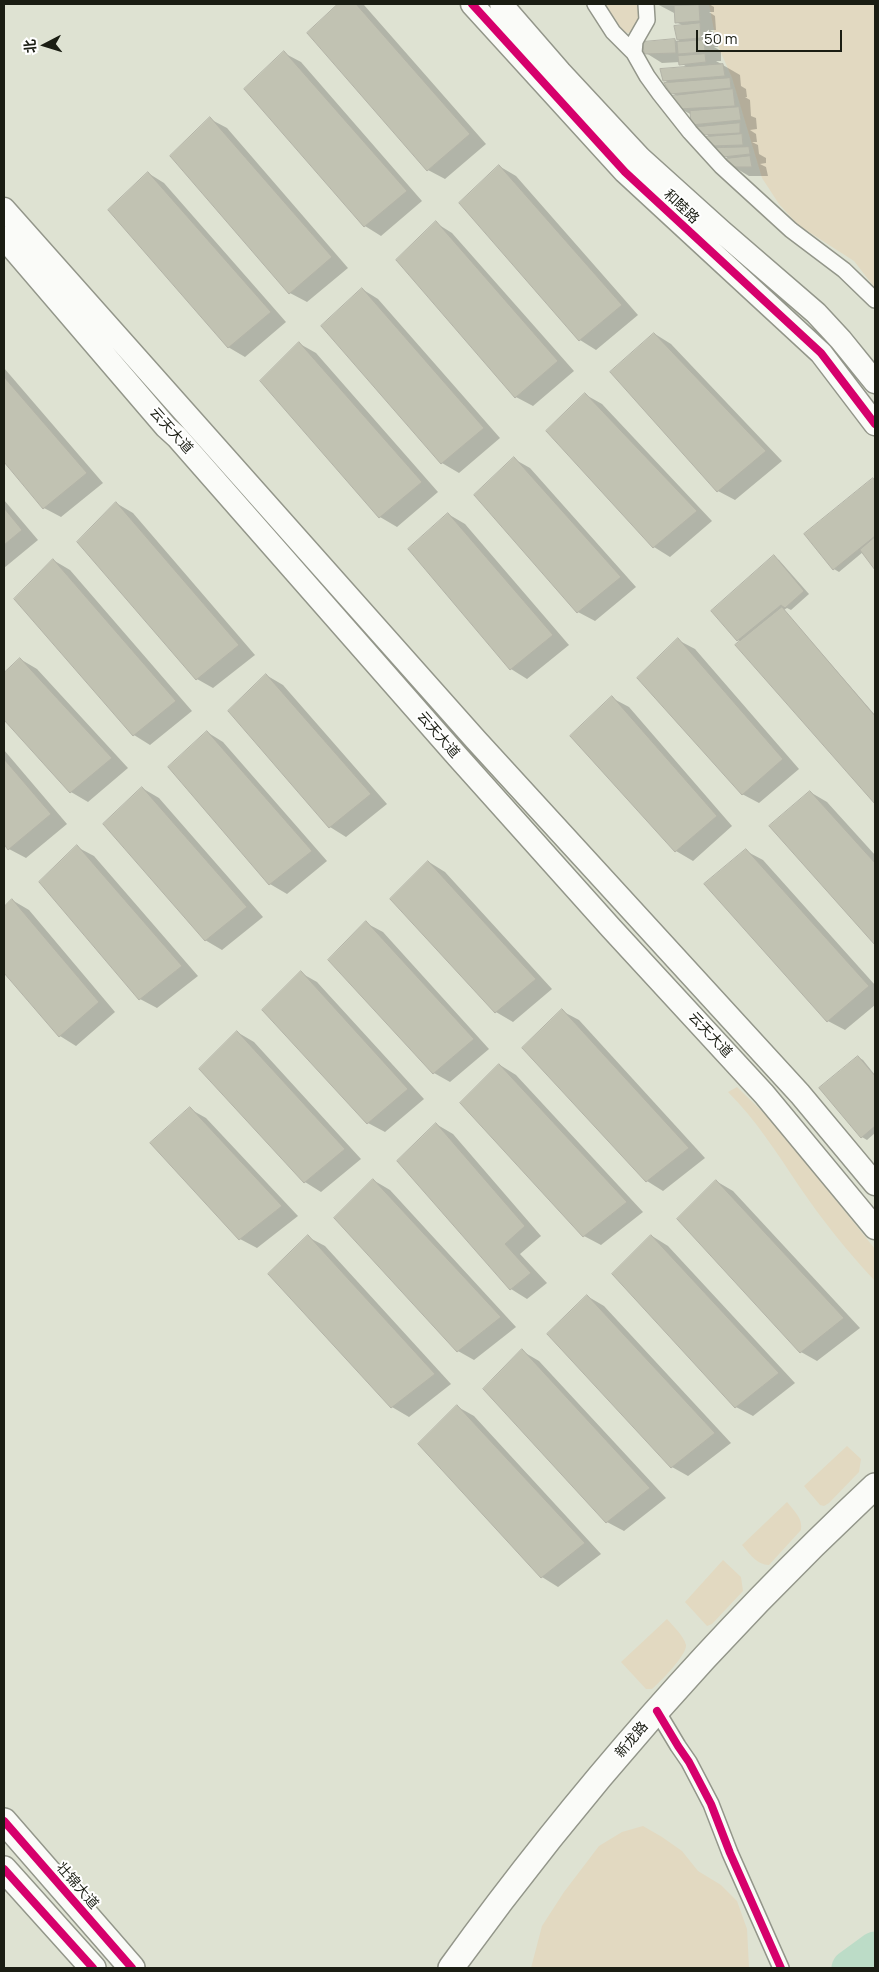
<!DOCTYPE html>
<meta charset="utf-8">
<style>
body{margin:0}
#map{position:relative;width:879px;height:1972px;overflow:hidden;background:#dee2d2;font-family:Manrope,"Noto Sans SC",sans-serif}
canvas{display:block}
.frame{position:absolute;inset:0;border:5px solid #1a1d13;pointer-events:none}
.north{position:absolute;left:20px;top:20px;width:50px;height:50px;-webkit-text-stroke:4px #fff;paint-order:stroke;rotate:265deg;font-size:14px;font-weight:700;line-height:20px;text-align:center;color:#1a1d13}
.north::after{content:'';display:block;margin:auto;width:18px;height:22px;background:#1a1d13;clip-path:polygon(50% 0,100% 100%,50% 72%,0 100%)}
.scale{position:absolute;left:696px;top:30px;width:146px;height:22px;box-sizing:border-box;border:2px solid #1a1d13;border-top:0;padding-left:6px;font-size:15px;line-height:18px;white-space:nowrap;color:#1a1d13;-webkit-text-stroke:4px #fff;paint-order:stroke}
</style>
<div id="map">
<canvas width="879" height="1972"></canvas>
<div class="frame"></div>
<div class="north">北</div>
<div class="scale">50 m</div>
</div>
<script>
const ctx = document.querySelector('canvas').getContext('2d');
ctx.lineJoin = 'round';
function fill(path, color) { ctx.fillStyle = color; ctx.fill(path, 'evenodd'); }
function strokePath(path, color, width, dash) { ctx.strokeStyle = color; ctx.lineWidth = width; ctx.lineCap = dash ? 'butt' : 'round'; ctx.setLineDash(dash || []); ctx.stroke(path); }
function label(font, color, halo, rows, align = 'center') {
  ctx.font = font + ' Manrope,"Noto Sans SC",sans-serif'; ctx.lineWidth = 4; ctx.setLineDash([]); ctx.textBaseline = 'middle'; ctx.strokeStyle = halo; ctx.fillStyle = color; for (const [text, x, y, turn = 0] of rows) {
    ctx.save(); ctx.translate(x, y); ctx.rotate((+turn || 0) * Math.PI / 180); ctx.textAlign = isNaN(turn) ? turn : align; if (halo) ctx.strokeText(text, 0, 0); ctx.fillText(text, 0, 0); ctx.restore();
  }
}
fill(new Path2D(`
 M600,4H638L641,17L636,31L628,33L622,31Z
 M709,4H875V288L854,261L798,225L779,204L762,178L732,78L716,41Z
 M737,1087L775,1124L875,1249V1281C847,1251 822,1220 799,1186C777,1153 756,1120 728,1092Z
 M847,1446L861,1459L859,1472L829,1503L824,1506L820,1505L804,1486Z
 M787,1502C794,1511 803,1518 801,1530L769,1565C757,1565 749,1553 742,1545Z
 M723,1560L741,1577L743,1591L712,1624L707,1626L685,1602Z
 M667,1619C673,1626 684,1636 686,1645C687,1655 660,1682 652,1689H646L621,1662Z
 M643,1826L662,1837L682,1851L698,1871L721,1885L737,1901L747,1929L749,1968H531L542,1926L564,1892L599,1846L622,1832Z`), '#e2d9c1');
fill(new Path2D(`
 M339,4H361L364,5L486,144L445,179L428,170L309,33Z
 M657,4H709L714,7V12H709L715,16L716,30H710L716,34L718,47H714L721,51V61H716L740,75L741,86L746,89L747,97H745L750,100L751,116L756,118L757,129L750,130L756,134L757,142H752L758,145L759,154L766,158V163L760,164L766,167L768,176H749L732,166L730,160L711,145V138L693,124L692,115L679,108L677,96L672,93L670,84L664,80L688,68L680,62L662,63L646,53L675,40L679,42L675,27L684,26L676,22V14Z
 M284,53L301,62L422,201L381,236L365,226Z
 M210,119L227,128L348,268L307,302L290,293Z
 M499,166L516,176L638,315L596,350L580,340Z
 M148,173L164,183L286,322L245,357L228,347Z
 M436,223L452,233L574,371L533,406L516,397Z
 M362,289L378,299L500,438L459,473L442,463Z
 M655,334L671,344L782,461L735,500L718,491Z
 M300,344L316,353L438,492L397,527L380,517L261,381Z
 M4,368L103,483L61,517L44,508L4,460Z
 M586,395L602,404L712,521L670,557L654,547Z
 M514,459L530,468L636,587L595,621L578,612Z
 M873,480L875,481V568L863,552L839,572L834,569Z
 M4,500L38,540L4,568Z
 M116,503L133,513L255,655L213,688L197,679Z
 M448,514L465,524L569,645L527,679L511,669Z
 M774,557L779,560L809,594L791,610L787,608L784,610L875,715V802L737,645L741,642L738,640Z
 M53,560L70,570L192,711L150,745L134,735Z
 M678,640L695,649L799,769L759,803L742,794Z
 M20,659L37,669L128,768L88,802L71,792L4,718V673L5,674Z
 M266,675L283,685L387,804L346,837L330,827Z
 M612,698L629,707L732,826L693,861L676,851L572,736Z
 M207,732L223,742L327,861L287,894L270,884Z
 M4,750L67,824L26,858L9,849L4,842Z
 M142,788L159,798L263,917L222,950L205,940Z
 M810,792L827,802L875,855V943L770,826Z
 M77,847L94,856L198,976L157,1008L140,999Z
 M746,851L763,860L875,985V1005L845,1030L828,1021Z
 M429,862L445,872L552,989L513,1022L496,1012L392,899Z
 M12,900L29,910L115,1012L76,1046L60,1036L4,971V909Z
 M366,923L383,932L489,1049L450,1082L434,1073Z
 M301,973L317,982L424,1099L385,1132L368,1123Z
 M562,1011L579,1020L705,1158L663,1191L647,1181Z
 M237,1032L254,1042L361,1159L321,1192L305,1182L200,1069Z
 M858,1057L863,1060L875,1075V1133L867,1140L862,1137Z
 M500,1065L516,1075L643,1212L601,1245L584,1236Z
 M190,1109L206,1118L298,1216L257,1248L240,1239Z
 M436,1124L453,1134L541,1236L520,1254L547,1283L527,1299L511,1289Z
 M373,1180L390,1190L516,1327L474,1360L458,1351Z
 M716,1181L733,1191L860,1328L817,1361L801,1352Z
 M652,1236L668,1246L795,1383L753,1416L736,1407Z
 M308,1237L325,1246L451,1384L409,1417L392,1407Z
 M587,1296L604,1306L731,1443L688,1476L672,1467Z
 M522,1351L539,1361L666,1498L624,1531L607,1522Z
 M458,1407L474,1416L601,1554L558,1587L542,1577Z`), '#0003');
strokePath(new Path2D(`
 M849,1968L875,1949`), '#bcdcc7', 35);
const building = new Path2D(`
 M338,4H356L470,134L427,171L307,33Z
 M699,5L700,21L675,23L674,6Z
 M700,23L701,38L677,40L674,26Z
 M675,39L676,53L644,54L643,42Z
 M704,40L705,52L678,54L677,42Z
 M284,51L407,191L364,227L244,89Z
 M705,54L706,62L679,65L678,56Z
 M723,64L725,76L663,81L660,69Z
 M730,78L731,88L671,94L664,83Z
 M733,89L735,106L678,109L671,96Z
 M739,107L741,120L691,125L690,111Z
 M210,117L332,257L289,294L170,156Z
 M740,123V133L703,135L697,127Z
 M742,134L743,145L710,146L704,137Z
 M749,147L750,154L723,157L714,148Z
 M750,156L752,167H731L724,159Z
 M499,165L622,305L579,341L459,203Z
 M148,172L271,312L228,348L108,210Z
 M436,221L558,361L515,398L396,260Z
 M362,288L484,428L441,464L321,326Z
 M654,333L766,451L717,492L610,372Z
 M299,342L422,482L379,518L260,381Z
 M4,377L87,473L43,509L4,462Z
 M585,393L697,511L653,548L546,431Z
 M514,457L621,577L577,613L474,495Z
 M873,478L875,481V536L833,570L804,534Z
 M116,502L239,645L196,680L77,542Z
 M4,508L22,530L4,545Z
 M448,513L553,635L510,670L408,549Z
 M875,537V570L860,550Z
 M774,555L804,591L785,608L781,605L737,641L711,611Z
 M53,559L176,701L133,736L14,599Z
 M782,607L875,716V804L735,645Z
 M678,638L783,759L742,795L637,678Z
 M20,658L112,758L70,793L4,720V673Z
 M266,674L371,794L329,828L228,711Z
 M612,696L717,816L675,852L570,736Z
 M207,731L312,851L269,885L168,767Z
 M4,759L51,814L8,850L4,844Z
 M142,787L247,907L205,941L103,824Z
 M810,791L875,863V945L769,826Z
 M77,845L182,966L139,1000L39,882Z
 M746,849L869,986L827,1022L704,884Z
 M428,861L536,979L495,1013L390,899Z
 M12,899L99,1002L59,1037L4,973V907Z
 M366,921L474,1039L433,1074L328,960Z
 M301,971L408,1089L367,1124L262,1010Z
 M562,1009L689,1148L646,1182L522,1048Z
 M237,1031L345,1149L304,1183L199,1069Z
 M858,1056L875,1076V1126L861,1138L819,1088Z
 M499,1064L627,1202L583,1237L460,1103Z
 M190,1107L282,1206L239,1240L150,1143Z
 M436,1123L525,1226L505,1244L531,1273L510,1290L397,1161Z
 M373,1179L501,1317L457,1352L334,1218Z
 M716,1180L844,1318L800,1353L677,1219Z
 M308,1235L435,1374L391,1408L268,1274Z
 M651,1235L779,1373L735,1408L612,1274Z
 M587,1295L715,1433L671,1468L547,1334Z
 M522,1349L650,1488L606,1523L483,1389Z
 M457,1405L585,1543L541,1578L418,1444Z`);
fill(building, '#c1c2b2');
strokePath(building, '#b3b3a7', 1);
const street = new Path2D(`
 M595,4L613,32L634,53
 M646,4L647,20L635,41L634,53L647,76L660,94L690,132L721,166L791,230L844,270L875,300
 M657,1711L678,1746L689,1762L711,1804L730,1853L781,1968`);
const secondary = new Path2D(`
 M472,4L625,172L821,353L875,424
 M501,4L560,72L640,158L721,231L816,313L841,340L875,382
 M4,209L476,740L800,1094L875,1184
 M4,238L166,427L177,437L457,756L611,928L764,1094L875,1228`);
const primary = new Path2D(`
 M4,1821L132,1968
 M4,1869L93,1968
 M451,1968C576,1795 719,1632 875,1486`);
strokePath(street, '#93968a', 18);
strokePath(secondary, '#93968a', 25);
strokePath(primary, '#93968a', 28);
strokePath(street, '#fafbf8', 15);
strokePath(secondary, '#fafbf8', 22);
strokePath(primary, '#fafbf8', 25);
strokePath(new Path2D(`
 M472,4L625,172L821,353L875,424
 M657,1711L678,1746L689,1762L711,1804L730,1853L781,1968
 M4,1821L132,1968
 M4,1869L93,1968`), '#d6006c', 8);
label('14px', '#1a1d13', '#fff', [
 ["和睦路",681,207,43],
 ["云天大道",171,431,48],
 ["云天大道",438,735,49],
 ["云天大道",710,1035,47],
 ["新龙路",632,1740,-50],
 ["壮锦大道",77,1886,49]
]);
</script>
